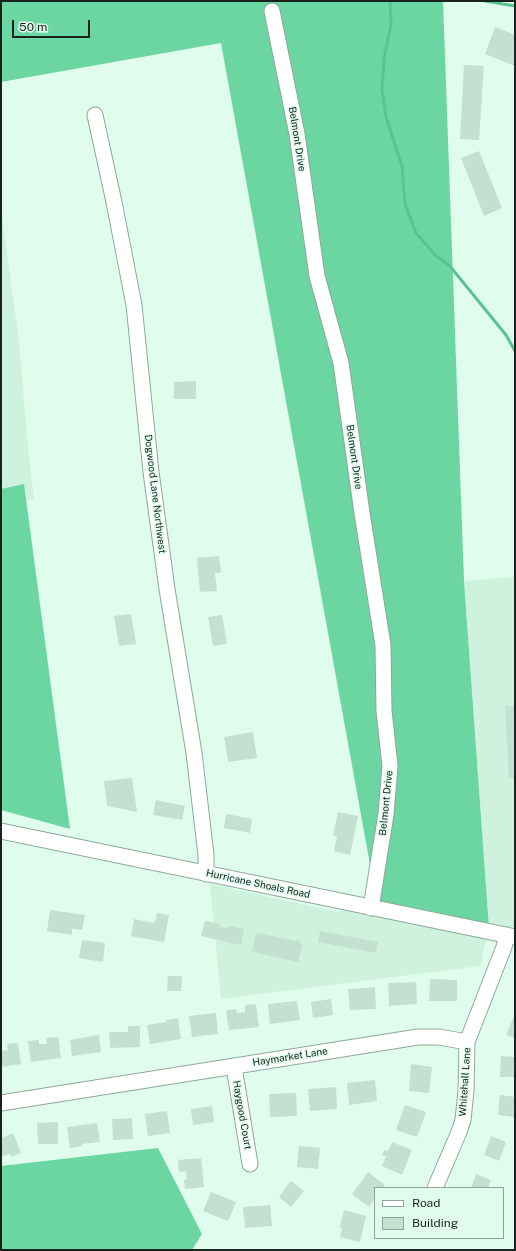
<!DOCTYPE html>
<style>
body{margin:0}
#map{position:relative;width:516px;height:1251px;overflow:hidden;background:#e0fcec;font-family:"Public Sans",sans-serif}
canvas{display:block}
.frame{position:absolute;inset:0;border:2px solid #19231e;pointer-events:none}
.legend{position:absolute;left:374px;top:1187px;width:130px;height:52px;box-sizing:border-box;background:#e0fcec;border:1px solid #90a59a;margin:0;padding:5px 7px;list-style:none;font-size:12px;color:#19231e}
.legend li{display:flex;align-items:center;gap:8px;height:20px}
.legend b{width:20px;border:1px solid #90a59a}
.scale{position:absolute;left:12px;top:20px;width:78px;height:18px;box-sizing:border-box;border:2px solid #19231e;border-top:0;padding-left:5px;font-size:12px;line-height:14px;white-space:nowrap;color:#19231e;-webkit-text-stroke:3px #e0fcec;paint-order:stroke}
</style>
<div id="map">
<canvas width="516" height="1251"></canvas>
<div class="frame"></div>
<ul class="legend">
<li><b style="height:5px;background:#fff"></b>Road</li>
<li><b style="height:11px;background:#c4e0d0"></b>Building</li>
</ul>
<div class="scale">50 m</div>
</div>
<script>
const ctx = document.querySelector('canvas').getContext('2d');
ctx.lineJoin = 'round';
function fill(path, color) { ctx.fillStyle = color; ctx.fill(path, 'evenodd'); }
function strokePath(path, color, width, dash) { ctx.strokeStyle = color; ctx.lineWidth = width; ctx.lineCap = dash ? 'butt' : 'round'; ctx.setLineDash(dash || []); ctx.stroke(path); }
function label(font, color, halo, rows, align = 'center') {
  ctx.font = font + ' "Public Sans",sans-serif'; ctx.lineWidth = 3; ctx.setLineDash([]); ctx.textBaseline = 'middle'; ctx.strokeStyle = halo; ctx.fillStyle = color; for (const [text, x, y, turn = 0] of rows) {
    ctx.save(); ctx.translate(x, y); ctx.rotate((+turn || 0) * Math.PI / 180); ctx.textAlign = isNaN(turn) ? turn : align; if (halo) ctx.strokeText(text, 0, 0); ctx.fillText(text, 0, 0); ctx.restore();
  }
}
fill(new Path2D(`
 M1,209L19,341L28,448L34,499L1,502Z
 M515,577V935L489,928L480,966L221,999L210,884L337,912L377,903L489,928L464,581Z`), '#cef2de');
fill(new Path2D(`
 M1,1H443L464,581L489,928L377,903L221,43L1,82Z
 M24,484L70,829L1,810V489Z
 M158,1148L202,1234L192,1250H1V1166Z`), '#6cd6a3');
strokePath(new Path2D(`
 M390,1L391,24L384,59L382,89L386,117L402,166L405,204L416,233L436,256L449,265L506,335L515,351
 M485,1L515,6`), '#59c391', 3);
fill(new Path2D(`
 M495,27L515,35V66L485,54Z
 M464,65L484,66L479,140L460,139Z
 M479,151L502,208L484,216L461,158Z
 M196,381V399H174V382Z
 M219,556L221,573H215L217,591L200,592L197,558Z
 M131,614L136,644L119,646L114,616Z
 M222,615L227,644L213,646L208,617Z
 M505,706H515V778L509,779Z
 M253,732L257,758L228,762L224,737Z
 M132,778L137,812L107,806L104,781Z
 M156,800L185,806L182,820L153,815Z
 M338,812L358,816L350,855L334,851L337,836L333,835Z
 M226,814L252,819L250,833L224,828Z
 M50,910L85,915L82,930L72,929V935L47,931Z
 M157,913L169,915L164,942L131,936L134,919L155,923Z
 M205,921L220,924L219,927L227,928L228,926L244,929L241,945L201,936Z
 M320,931L378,942L376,953L318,942Z
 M258,933L296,941L298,939L303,947L301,949L298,962L252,952L256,934Z
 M82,940L105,943L103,962L79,958Z
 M168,976H182L181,991H167Z
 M430,979L457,980V1001H429Z
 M416,982L417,1004L389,1006L388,983Z
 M375,987L376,1009L350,1010L348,989Z
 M331,999L333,1015L313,1018L311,1002Z
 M297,1001L300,1020L270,1024L268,1004Z
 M256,1004L259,1027L229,1030L226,1010L236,1009L237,1013L245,1012V1005Z
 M216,1013L218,1034L192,1037L189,1016Z
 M514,1016L515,1017V1038L506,1035Z
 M178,1018L181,1039L150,1044L147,1025L166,1022V1020Z
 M128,1026H140V1047L110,1048L109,1032H128Z
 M99,1035L101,1052L72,1056L70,1040Z
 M58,1037L61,1058L31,1062L28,1041L39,1040V1044H47L46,1038Z
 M18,1043L21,1064L1,1067V1051L8,1050L7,1044Z
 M501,1056L515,1057V1077H500Z
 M411,1064L432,1067L429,1093L409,1091Z
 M375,1080L377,1101L349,1105L347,1083Z
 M336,1087L337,1109L310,1111L308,1089Z
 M296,1093L297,1116L270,1117L269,1094Z
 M500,1095L515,1097L514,1117L498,1115Z
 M405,1105L426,1112L417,1137L396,1130Z
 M212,1106L214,1122L193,1125L191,1109Z
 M167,1111L170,1133L148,1136L145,1114Z
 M132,1118L133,1139L113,1140L112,1119Z
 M58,1122V1144H38L37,1123Z
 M97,1123L100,1142L82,1144V1146L70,1148L67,1127Z
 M13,1133L21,1153L11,1157L10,1154L1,1157V1138Z
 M491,1136L506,1142L499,1161L484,1155Z
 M392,1142L412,1150L402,1175L382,1166L386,1156L382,1155L384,1150L388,1151Z
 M299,1146L320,1148L318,1169L297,1167Z
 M201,1158L204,1187L185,1189L184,1180L187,1179L186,1171L179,1172L178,1160Z
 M368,1172L385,1185L383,1188H375V1199L369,1207L352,1194Z
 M476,1174L491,1180L488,1188H471Z
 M291,1181L304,1191L291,1207L279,1197Z
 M211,1192L236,1202L228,1221L203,1211Z
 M270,1205L272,1226L245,1228L243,1207Z
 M344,1210L366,1216L360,1242L340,1237L342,1228L340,1227Z`), '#c4e0d0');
const minor = new Path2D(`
 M272,11L297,134L317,276L341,363L362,513L383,645L384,711L390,766L386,814L371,908
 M95,115L114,202L134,305L151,472L167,589L194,753L206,855V874
 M1,831L515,937
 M234,1067L250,1164
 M1,1103L418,1037H439L467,1042
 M435,1188L459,1132L463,1120L466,1091L467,1042L504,947L507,935`);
strokePath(minor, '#8da899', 17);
strokePath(minor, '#fff', 15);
label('10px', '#19231e', '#e0fcec', [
 ["Belmont Drive",297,139,81],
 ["Belmont Drive",354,457,82],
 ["Dogwood Lane Northwest",155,494,83],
 ["Belmont Drive",386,803,-84],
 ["Hurricane Shoals Road",258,884,12],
 ["Haymarket Lane",290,1057,-9],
 ["Whitehall Lane",465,1082,-86],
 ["Haygood Court",242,1115,80]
]);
</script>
